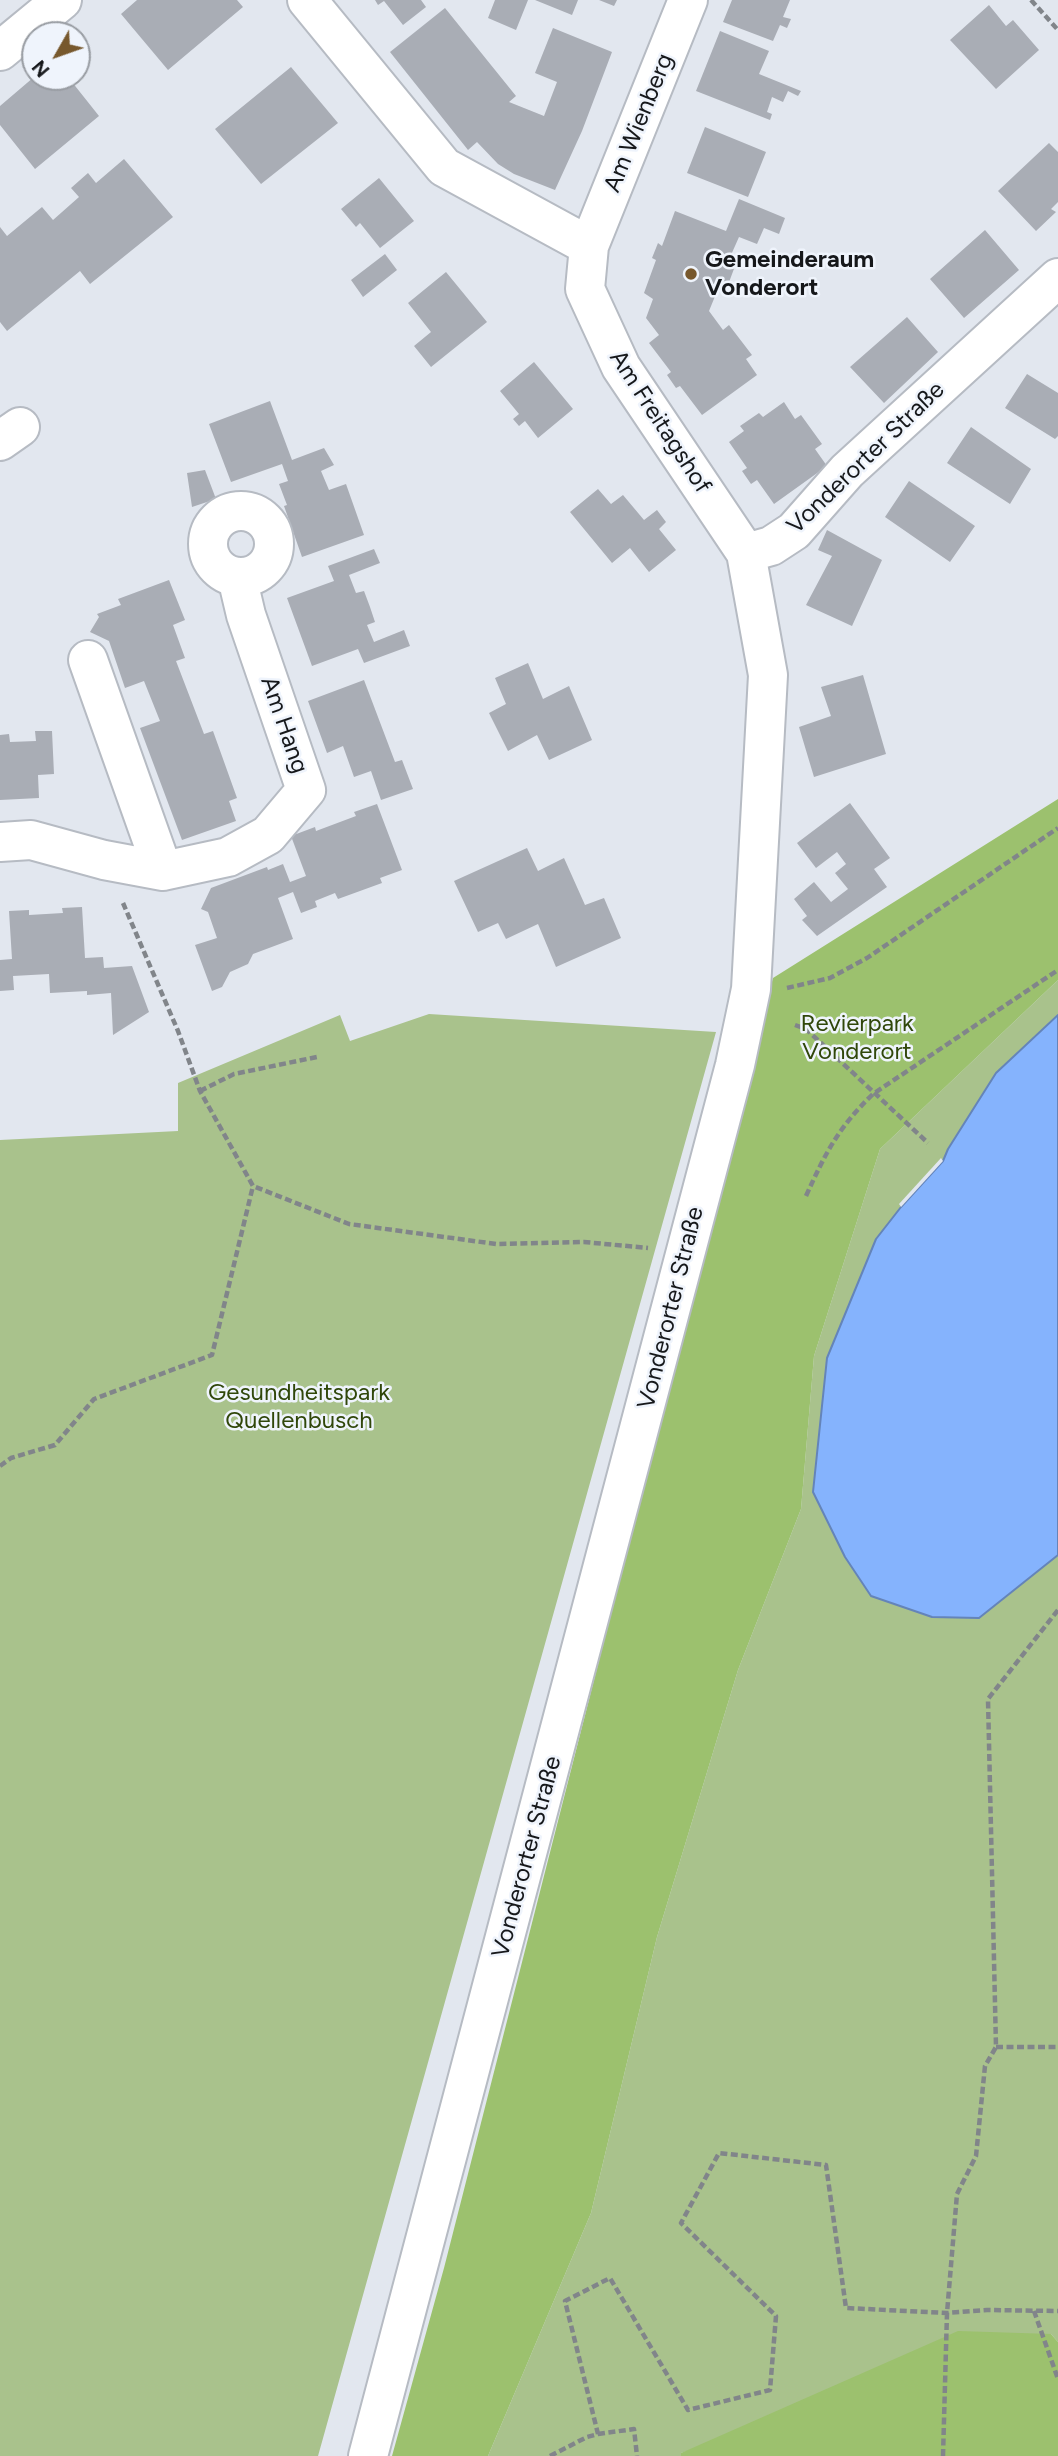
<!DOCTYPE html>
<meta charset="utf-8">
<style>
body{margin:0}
#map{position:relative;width:1058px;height:2456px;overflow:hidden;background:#e2e7ef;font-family:Figtree,sans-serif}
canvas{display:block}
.north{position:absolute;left:21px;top:21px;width:70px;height:70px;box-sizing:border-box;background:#eff4fc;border:2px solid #989ca2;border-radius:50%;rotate:230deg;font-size:19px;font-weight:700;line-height:28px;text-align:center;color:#16181b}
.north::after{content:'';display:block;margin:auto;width:24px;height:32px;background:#77582d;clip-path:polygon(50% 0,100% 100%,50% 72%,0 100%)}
</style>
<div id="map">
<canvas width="1058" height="2456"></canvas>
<div class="north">N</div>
</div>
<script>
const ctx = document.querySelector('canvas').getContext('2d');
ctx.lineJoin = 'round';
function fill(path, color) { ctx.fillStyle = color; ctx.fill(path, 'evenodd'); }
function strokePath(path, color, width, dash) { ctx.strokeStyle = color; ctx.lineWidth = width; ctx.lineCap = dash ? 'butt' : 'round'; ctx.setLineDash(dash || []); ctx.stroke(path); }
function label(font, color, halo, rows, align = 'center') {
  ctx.font = font + ' Figtree,sans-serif'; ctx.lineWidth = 5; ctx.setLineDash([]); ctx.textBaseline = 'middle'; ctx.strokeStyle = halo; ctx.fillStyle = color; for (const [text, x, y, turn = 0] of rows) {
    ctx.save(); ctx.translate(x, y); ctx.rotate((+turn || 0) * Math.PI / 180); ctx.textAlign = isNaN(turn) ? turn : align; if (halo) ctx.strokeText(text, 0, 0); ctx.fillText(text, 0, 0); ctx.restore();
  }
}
fill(new Path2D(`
 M1058,980V2342L1051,2334L681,2453V2456H488L591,2213L657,1937L738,1670L801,1509L814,1356L880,1149Z
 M429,1014L716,1032L318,2456H0V1140L178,1131V1083L340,1015L350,1041Z`), '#a9c28c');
fill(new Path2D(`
 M1058,799V980L880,1149L814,1356L801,1509L738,1670L657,1937L591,2213L488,2456H392L444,2268L773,978Z
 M958,2331L1051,2334L1058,2342V2456H681V2453Z`), '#9cc16e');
const water = new Path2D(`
 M1058,1015V1555L979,1618L932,1617L871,1596L845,1557L813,1492L827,1358L876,1239L901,1207L943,1161L948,1149L996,1073Z`);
fill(water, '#85b3fd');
strokePath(water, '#6484b9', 2);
fill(new Path2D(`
 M941,1158L943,1161L901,1207L899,1204Z`), '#e2e7ef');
fill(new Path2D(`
 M137,0H237L243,7L168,70L121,14Z
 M375,0H421L426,7L403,25L384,1L378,5Z
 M495,0H528L516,30L488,18Z
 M535,0H578L572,15Z
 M599,0H617L614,6Z
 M732,0H790L783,17L791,19L787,28L780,25L773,41L723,22Z
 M989,5L1006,26L1013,20L1039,50L996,89L950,40Z
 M445,8L516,96L509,102L544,116L557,82L535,73L553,28L612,52L582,131L555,190L514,174L498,164L477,142L468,150L390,52Z
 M720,31L769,51L759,74L801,91L798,96L788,91L783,102L772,97L767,112L772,114L770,120L696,91Z
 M291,67L338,123L261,184L215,129Z
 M34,77H68L99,116L35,169L0,125V106Z
 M705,127L766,152L748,197L687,173Z
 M1049,143L1058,152V202L1051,209L1056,212L1036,231L998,191Z
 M124,159L173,217L90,284L80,271L7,331L0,322V227L7,236L42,207L53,220L79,197L71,188L88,173L96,183Z
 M379,178L414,221L380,248L360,223L356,227L341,209Z
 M739,199L785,218L779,234L764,228L757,244L739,237L731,255L738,258L725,293L718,289L709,311L723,330L729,325L752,355L746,359L757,375L702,415L680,386L676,388L667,375L671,372L649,343L659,335L646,318L653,299L644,293L656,260L652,258L658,243L662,246L675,211L726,231Z
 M985,230L1019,270L964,318L930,279Z
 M385,254L397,270L363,297L351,280Z
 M446,272L487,322L431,367L414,346L431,332L408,303Z
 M907,317L938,352L884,403L850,367Z
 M534,362L573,409L538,438L525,421L519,426L513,419L519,414L500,391Z
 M1027,374L1058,393V436L1055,439L1005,408Z
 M270,401L292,460L324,448L334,465L321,471L329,490L346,484L364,535L302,557L284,506L287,505L279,484L288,481L282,464L231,482L209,424Z
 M784,402L795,419L801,415L822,444L815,449L827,466L774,504L757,480L751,484L742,471L747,468L729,442L744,431L740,426L759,413L763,417Z
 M971,427L1031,469L1010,504L947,463Z
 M205,470L216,499L192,507L187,473Z
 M909,481L975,526L950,562L885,517Z
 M598,489L611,504L623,495L644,520L657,510L666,522L659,529L676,550L649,572L630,548L612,563L570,512Z
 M827,530L882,560L852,626L806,605L832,556L818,550Z
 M374,549L380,563L349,575L356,593L364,591L370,607L375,622L367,625L374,642L404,630L410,646L364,663L358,649L312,666L287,598L334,581L328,566Z
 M169,580L185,620L173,625L185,658L176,661L204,734L213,731L237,798L229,801L236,821L182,840L140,728L160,721L144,681L125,688L109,641L90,632L99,617L97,614L121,605L118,599Z
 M528,663L543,699L569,686L592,740L549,760L537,735L508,751L489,713L506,704L495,678Z
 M863,675L886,754L814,777L799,727L831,716L821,687Z
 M364,680L395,762L402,760L413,789L381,800L371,771L354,777L343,746L327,753L308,701Z
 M35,731H52L54,774L38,775L39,798L0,800V735L9,734L10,742L36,741Z
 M850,803L890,858L874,869L887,887L817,936L802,920L807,916L794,899L814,882L831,902L848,889L835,873L846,864L837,852L816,868L797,843Z
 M377,804L402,870L380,878L382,883L338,899L335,893L315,901L317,907L301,913L293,892L278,898L293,939L253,954L248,964L230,972L222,987L212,991L195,945L217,938L208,912L201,909L211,888L267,867L268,870L283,864L290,882L306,876L291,836L315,827L316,831L356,816L354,812Z
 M527,848L538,871L564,858L585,905L604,898L621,938L556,967L538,924L506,939L498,923L478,932L454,881Z
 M82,907L85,958L103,957L104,968L132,966L149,1012L113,1035L111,993L87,995V991L50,993L49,974L13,976L14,990L0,991V960L12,959L9,911L29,910V915L63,913L62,908Z`), '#a9adb5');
const minor = new Path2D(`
 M307,0L444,167L589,246L585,289L621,367L746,553L768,675L751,989L735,1065L368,2456
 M0,51L62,0
 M589,246L688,0
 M0,441L20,427
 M208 544a33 33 0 1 1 66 0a33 33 0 1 1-66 0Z
 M746,553L771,546L794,531L847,471L1058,278
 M88,660L163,871
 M0,842L31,840L104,860L163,871L228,857L268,835L306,790L246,615L237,577`);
strokePath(minor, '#b6bbc3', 42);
strokePath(new Path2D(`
 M1031,0L1058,30
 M123,903L178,1031L200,1091L253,1186L349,1224L496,1244L584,1242L648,1248
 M787,988L830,978L867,958L1058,828
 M795,1025L806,1029L928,1143
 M200,1091L234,1074L317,1057
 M806,1196C826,1152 838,1128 873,1094L1058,970
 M0,1466L11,1458L55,1445L94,1399L212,1355L253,1186
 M996,2047H1058
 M1034,2311L1058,2379
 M598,2434L634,2429L637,2456
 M550,2456L587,2437L598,2434L565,2301L610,2278L688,2410L770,2390L776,2316L681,2223L719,2153L826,2165L846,2308L947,2313L987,2310L1058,2311
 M943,2456L947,2313L957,2194L976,2156L985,2066L996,2047L988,1699L1058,1610`), '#81858a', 4.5, [7, 3.5]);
strokePath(minor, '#fff', 38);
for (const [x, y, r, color] of [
 [691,274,7,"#77582d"]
]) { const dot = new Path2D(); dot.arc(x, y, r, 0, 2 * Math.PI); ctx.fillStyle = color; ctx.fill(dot); strokePath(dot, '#eff4fc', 2.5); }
label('24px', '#16181b', '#eff4fc', [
 ["Am Wienberg",639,123,-68],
 ["Am Freitagshof",660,422,57],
 ["Vonderorter Straße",866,458,-44],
 ["Am Hang",284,725,71],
 ["Vonderorter Straße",671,1308,-76],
 ["Vonderorter Straße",527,1857,-75]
]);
label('bold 24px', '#16181b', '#eff4fc', [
 ["Gemeinderaum",705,260],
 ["Vonderort",705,288]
], 'left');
label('24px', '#30470a', '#eff4fc', [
 ["Revierpark",857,1024],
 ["Vonderort",857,1052],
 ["Gesundheitspark",299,1393],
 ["Quellenbusch",299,1421]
]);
</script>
